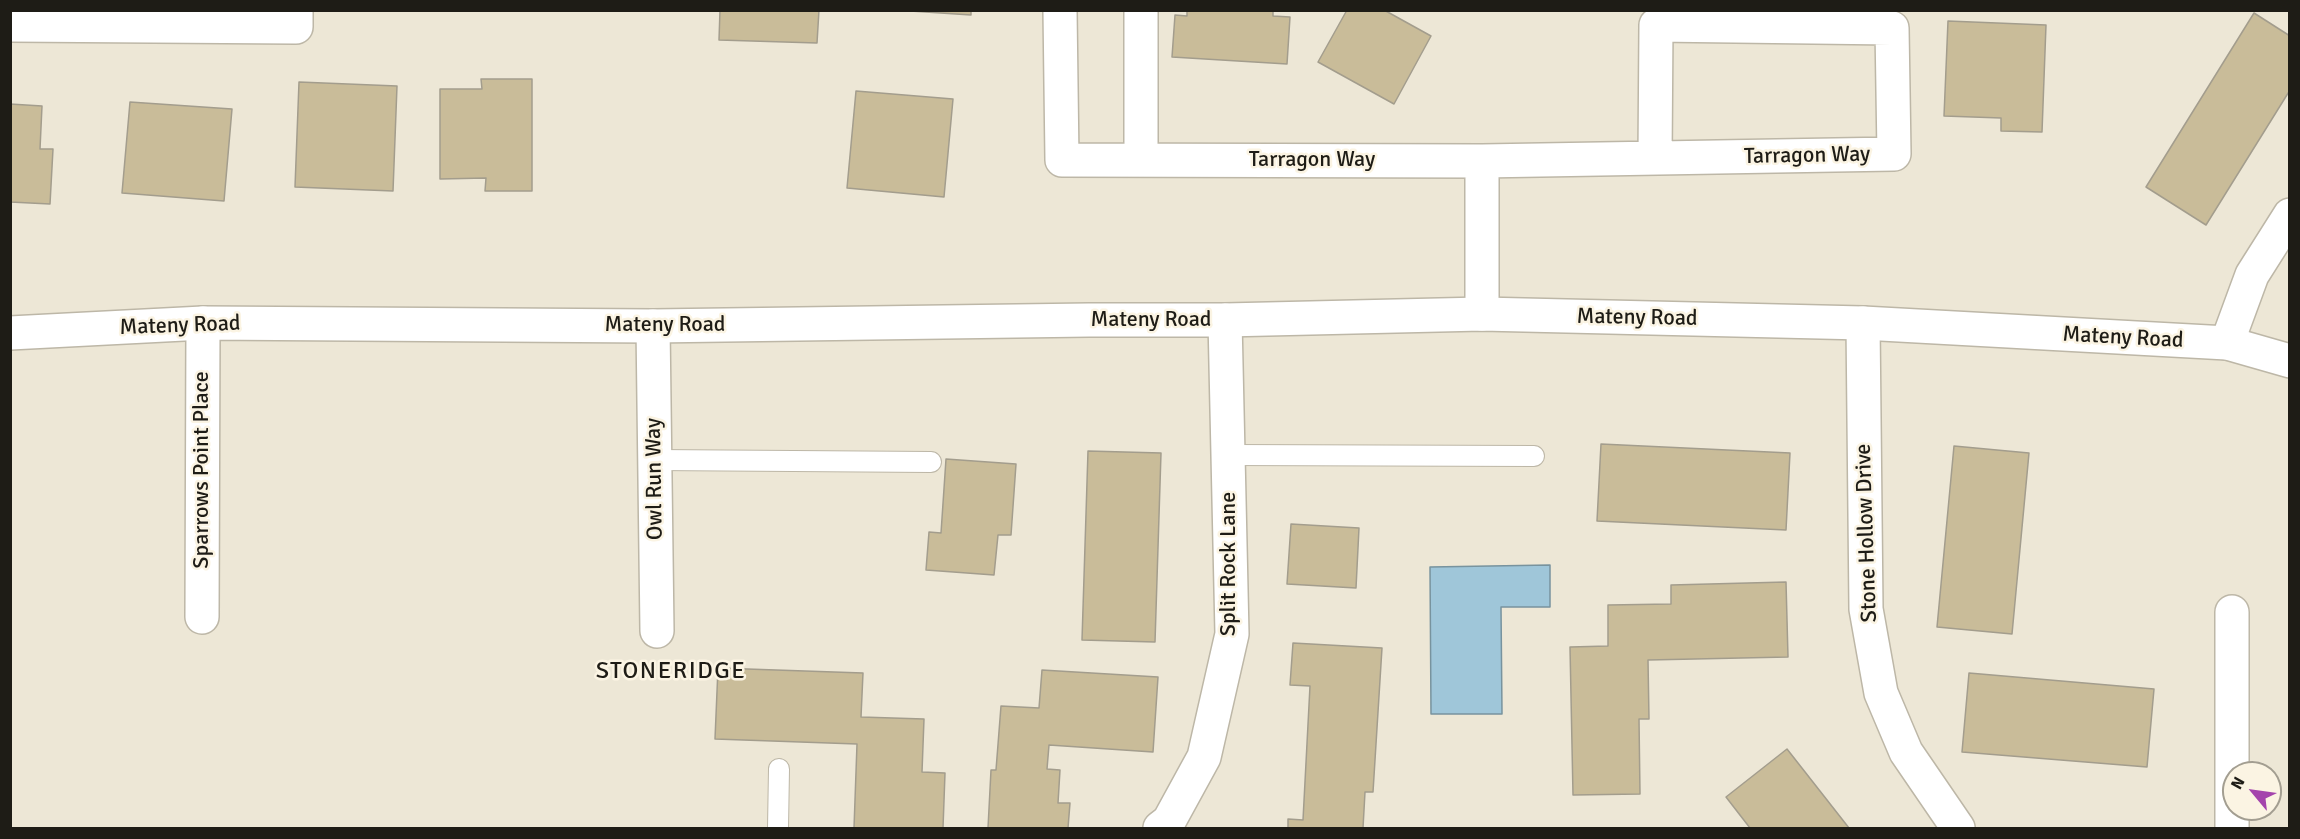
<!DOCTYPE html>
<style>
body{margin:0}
#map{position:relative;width:2300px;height:839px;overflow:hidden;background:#ede7d6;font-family:Signika,sans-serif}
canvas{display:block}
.frame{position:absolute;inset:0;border:12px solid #1e1c16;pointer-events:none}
.north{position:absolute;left:2222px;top:761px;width:60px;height:60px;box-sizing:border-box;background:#fbf4e3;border:2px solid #a39e91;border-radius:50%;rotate:299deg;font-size:16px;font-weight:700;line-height:24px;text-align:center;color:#1e1c16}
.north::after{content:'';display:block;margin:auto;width:21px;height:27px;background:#a444ac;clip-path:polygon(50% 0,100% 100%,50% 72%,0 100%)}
</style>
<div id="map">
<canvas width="2300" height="839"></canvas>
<div class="frame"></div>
<div class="north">N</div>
</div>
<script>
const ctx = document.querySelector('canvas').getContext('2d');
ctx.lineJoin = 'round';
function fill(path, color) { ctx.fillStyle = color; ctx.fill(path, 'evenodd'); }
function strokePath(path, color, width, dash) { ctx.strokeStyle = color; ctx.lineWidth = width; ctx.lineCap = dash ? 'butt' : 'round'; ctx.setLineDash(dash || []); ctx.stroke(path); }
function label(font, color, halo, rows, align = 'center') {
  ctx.font = font + ' Signika,sans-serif'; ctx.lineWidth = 5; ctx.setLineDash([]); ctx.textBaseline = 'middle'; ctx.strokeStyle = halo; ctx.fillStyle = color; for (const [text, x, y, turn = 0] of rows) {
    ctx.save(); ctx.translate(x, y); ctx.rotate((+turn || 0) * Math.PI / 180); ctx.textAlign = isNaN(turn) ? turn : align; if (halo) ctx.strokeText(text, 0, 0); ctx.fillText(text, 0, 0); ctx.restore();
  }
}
const water = new Path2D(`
 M1550,565V607H1501L1502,714H1431L1430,567Z`);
fill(water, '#9fc6d9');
strokePath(water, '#78939e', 1.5);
const building = new Path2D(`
 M720,10H819L817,43L719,40Z
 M895,10H971V15Z
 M1187,10H1273V16L1290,17L1287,64L1172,57L1175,15L1187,16Z
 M1347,10H1384L1431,36L1394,104L1318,62Z
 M2254,13L2290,36V90L2206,225L2146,187Z
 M1948,21L2046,25L2042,132L2001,131V118L1944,116Z
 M481,79H532V191H485L486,178L440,179V89H482Z
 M299,82L397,86L393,191L295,187Z
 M856,91L953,99L944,197L847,188Z
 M130,102L232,109L224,201L122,193Z
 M10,104L42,106L40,149H53L50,204L10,202Z
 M1601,444L1790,453L1786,530L1597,521Z
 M1954,446L2029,453L2012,634L1937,627Z
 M1088,451L1161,453L1155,642L1082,640Z
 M946,459L1016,464L1011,535H998L994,575L926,570L929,532L941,533Z
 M1291,524L1359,528L1356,588L1287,584Z
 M1786,582L1788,657L1648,660L1649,719H1639L1640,794L1573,795L1570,647L1608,646V605L1671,604V585Z
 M1293,643L1382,648L1373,792H1365L1363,828H1288V819L1303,820L1310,686L1290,685Z
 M718,668L863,673L861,717L924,719L922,772L945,773L943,828H854L857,744L715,739Z
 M1042,670L1158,677L1153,752L1049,745L1047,769L1060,770L1058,803H1070L1068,828H988L991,770H996L1001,706L1039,708Z
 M1969,673L2154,689L2147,767L1962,752Z
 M1787,749L1849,828H1750L1726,797Z`);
fill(building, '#c9bc99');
strokePath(building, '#a39d8d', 1.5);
const lane = new Path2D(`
 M1228,455L1534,456
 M655,460L931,462
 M778,828L779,769`);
const street = new Path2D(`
 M1060,10L1062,160L1482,161L1894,154L1892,28L1656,25L1655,158
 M1141,10V160
 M10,25L296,27V10
 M1482,314V161
 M1863,323L1866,609L1881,693L1906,752L1958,828
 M653,326L657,631
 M2227,343L2252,275L2290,215
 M202,617L203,323
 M1160,828L1169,821L1204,757L1232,634L1225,320
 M2232,828V612`);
const secondary = new Path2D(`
 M10,333L203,323L653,326L1089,320H1225L1482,314L1863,323L2227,343L2290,361`);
strokePath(lane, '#bdb7a7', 22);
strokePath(street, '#bdb7a7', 36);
strokePath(secondary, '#bdb7a7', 36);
strokePath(lane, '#fff', 20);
strokePath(street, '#fff', 33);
strokePath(secondary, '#fff', 33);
label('22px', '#1e1c16', '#fbf4e3', [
 ["Tarragon Way",1807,156,-1],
 ["Tarragon Way",1312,160],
 ["Mateny Road",1637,318,1],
 ["Mateny Road",1151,320],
 ["Mateny Road",665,325],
 ["Mateny Road",180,326,-2],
 ["Mateny Road",2123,338,3],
 ["Sparrows Point Place",202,470,-90],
 ["Owl Run Way",655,479,-91],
 ["Stone Hollow Drive",1867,533,-92],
 ["Split Rock Lane",1229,564,-90]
]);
ctx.letterSpacing = '1.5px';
label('24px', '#1e1c16', '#fbf4e3', [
 ["STONERIDGE",671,672]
]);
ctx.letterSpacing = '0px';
</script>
